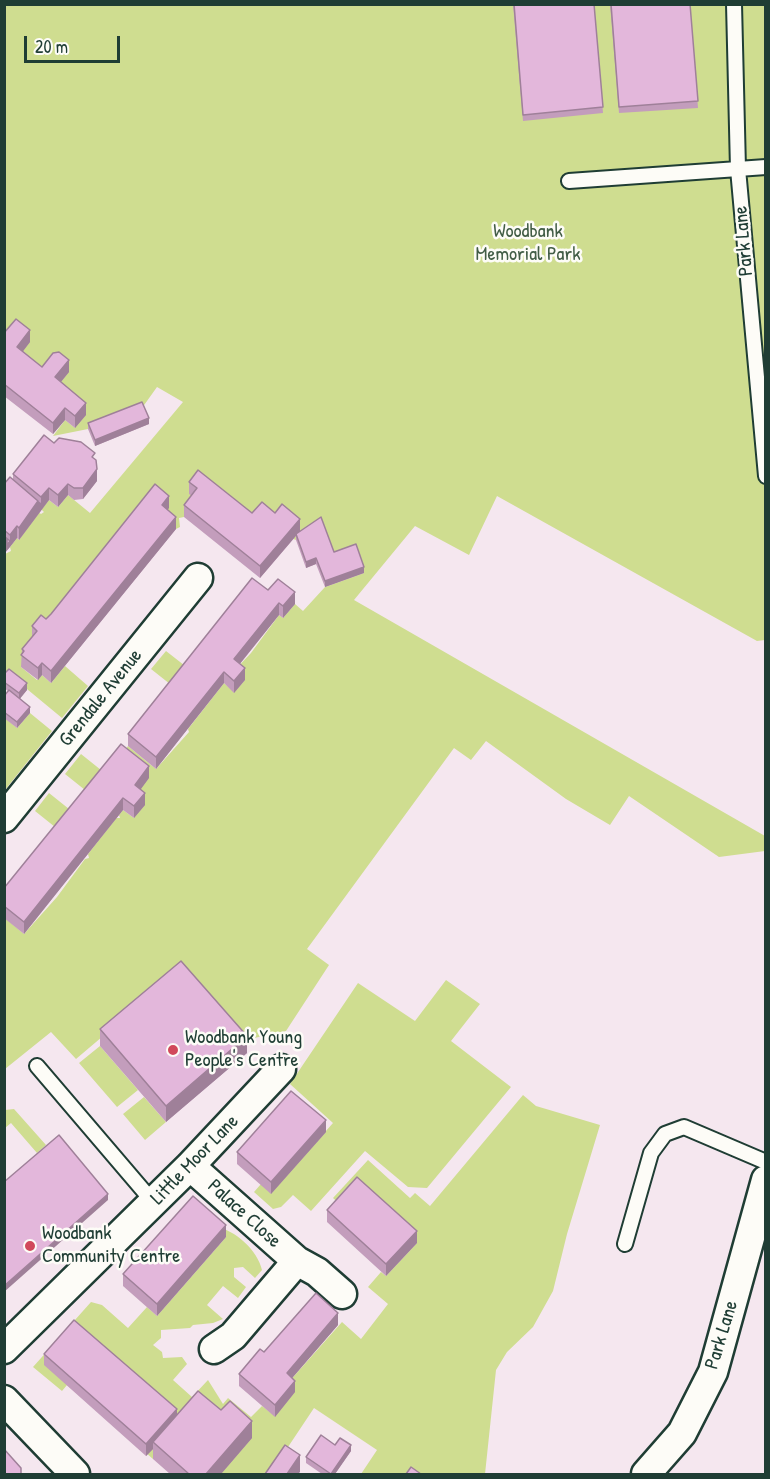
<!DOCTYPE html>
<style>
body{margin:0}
#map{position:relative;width:770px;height:1479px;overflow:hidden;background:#f5e7ef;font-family:"Patrick Hand",sans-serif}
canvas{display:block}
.frame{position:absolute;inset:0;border:6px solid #1f3d34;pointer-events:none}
.scale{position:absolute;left:24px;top:36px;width:96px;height:27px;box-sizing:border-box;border:3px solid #1f3d34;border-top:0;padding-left:8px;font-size:18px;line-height:21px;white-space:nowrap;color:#1f3d34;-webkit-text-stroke:4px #fdfcf7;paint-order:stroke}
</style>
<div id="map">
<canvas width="770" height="1479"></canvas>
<div class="frame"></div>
<div class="scale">20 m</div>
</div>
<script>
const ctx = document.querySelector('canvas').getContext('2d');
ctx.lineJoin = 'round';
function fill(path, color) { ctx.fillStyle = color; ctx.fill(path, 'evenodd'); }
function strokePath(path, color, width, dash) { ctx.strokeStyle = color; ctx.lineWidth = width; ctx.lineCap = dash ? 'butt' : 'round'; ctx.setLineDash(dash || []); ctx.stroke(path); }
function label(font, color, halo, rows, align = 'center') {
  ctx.font = font + ' "Patrick Hand",sans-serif'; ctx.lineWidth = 5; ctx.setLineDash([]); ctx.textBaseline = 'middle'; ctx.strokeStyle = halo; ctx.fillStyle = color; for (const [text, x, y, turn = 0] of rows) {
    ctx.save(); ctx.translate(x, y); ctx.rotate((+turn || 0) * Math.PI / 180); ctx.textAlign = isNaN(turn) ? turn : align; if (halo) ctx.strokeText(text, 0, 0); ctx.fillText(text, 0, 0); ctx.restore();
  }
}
fill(new Path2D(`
 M5,5H765V640L757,641L497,496L469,555L415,526L354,600L765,836V851L719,857L629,796L610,825L566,799L486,741L471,760L454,748L307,949L329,965L286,1031L236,1042L109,1031L76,1059L51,1032L5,1069V918L24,934L57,897L85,859L89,858L88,854L116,818H120L119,815L123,810L134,818L125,750L128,746L156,769L189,732L188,729L224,683L234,692L245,680L234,671L251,653L279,615L283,618L295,604L303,611L325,587L364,573L334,558L321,523L296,540L252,525L197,500L184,517L179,518L180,527L176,529L162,517L21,667L37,680L42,675L51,683L65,666L88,686L62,718L10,675L5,681V554L11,551L10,547L17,538L19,540L38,512L41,514L44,512L41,509L49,500L58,507L68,495L90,513L183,402L157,387L142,408L88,429L53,436L65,420L75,428L42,378L5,345Z
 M166,651L189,669L175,688L151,669Z
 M30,713L52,731L5,790V718L17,728Z
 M81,754L106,774L90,794L65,774Z
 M49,793L74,813L60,831L35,811Z
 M446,980L480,1004L451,1041L511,1087L427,1188L408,1187L365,1151L311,1211L293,1195L281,1207L273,1209L254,1192L261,1184L271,1193L333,1123L290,1084L358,983L415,1021Z
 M100,1046L138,1090L117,1107L79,1063Z
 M523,1095L536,1106L600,1125L567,1234L553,1291L533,1327L507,1352L496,1370L485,1474H361L377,1450L314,1408L270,1474H220L199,1408L153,1459L67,1385L62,1391L33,1367L91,1302L102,1305L128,1328L147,1307L157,1316L226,1237L215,1227C235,1229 258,1251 262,1270L255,1278L243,1267L234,1268V1277L246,1287L238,1298L223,1286L207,1305L223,1319L213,1323L193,1325L190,1328L161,1330V1338L153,1345L162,1352L163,1358L182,1357L187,1364L173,1380L192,1397L208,1380L223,1404L228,1398L251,1417L262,1406L275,1416L287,1384L342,1322L361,1339L388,1304L368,1287L381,1272L386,1276L417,1243L342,1206L333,1198L368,1160L410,1198L415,1193L430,1206Z
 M144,1097L166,1122L145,1140L123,1114Z
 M14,1109L46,1145L37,1153L11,1123L5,1128V1110Z`), '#cfdd90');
const lane = new Path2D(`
 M734,4L738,169L766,476
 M569,181L766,167
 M37,1066L154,1203
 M625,1244L651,1153L665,1134L684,1127L766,1162`);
const street = new Path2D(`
 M4,818L198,578
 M190,1166L297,1261L317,1272L342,1294
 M4,1349L190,1166L281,1069
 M214,1349L233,1336L297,1261
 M4,1400L75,1474
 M646,1474L682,1433L713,1372L766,1180`);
strokePath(lane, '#1f3d34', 18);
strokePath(street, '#1f3d34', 33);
strokePath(lane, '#fdfcf7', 14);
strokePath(street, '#fdfcf7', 28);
fill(new Path2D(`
 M513,4H594L603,113L523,121Z
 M610,4H690L698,108L619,113Z
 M4,333L30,342L23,351L42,367L69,372L61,382L86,415L75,428L65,420L53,434L4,396Z
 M88,423L149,424L95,446L88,429Z
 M54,443L95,459L97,481L83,499L74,500L68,495L58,507L49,500L19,540L17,538L4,554V484L13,479V474Z
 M189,482L252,513H275L300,531L334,552L364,573L325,587L316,564L306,568L296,540V536L260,578L184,517V505L192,496L189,494Z
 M169,508L168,510L176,529L51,683L42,675L38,680L21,667L22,649L32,637V626L46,619Z
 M268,590L295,604L283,618L279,615L240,664L245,680L234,693L224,683L156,769L128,746V734Z
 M4,674L27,690L20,698L30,713L17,728L4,718V696L8,691L4,688Z
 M149,778L140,790L145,805L134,818L123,810L24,934L4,918V888Z
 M100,1029L247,1053L166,1122L100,1046Z
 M326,1132L271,1194L237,1164V1152Z
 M327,1210L417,1243L386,1276L327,1222Z
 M226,1237L157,1316L123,1286V1274Z
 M338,1325L292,1378L295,1392L275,1417L239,1386V1374L264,1352Z
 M44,1354L177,1415L252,1438L221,1474H170L153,1459V1449L146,1456L44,1365Z
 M335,1445L351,1451L335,1474H322L306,1463V1457Z`), '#c39dbc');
fill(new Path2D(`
 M30,330V342L17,359V347Z
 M69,360V372L55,389V377Z
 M86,403V415L75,428V416Z
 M65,408V420L53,434V423Z
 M149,418V424L95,446V440Z
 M97,469V481L83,499V488Z
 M68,484V495L58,507V495Z
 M49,488V500L19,540V528L38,501L41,503V497Z
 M169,496V508L162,517V505Z
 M176,517V529L51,683V671Z
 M300,519V531L260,578V566Z
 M17,526V538L10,547V535Z
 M7,539L10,541V547L4,554V542Z
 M316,558V564L306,568V562Z
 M364,567V573L325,587V581Z
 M295,592V604L283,618V606Z
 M279,603V615L234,671V659Z
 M42,663V675L38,680V668Z
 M245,668V680L234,693V681Z
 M224,672V683L156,769V757Z
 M27,683V690L19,700V693Z
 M30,707V713L17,728V722Z
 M149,766V778L135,797V785Z
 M145,793V805L134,818V806Z
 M123,798V810L24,934V922Z
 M247,1036V1053L166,1122V1106Z
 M326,1120V1132L271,1194V1182Z
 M108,1194V1200L4,1292V1286Z
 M226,1225V1237L157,1316V1304Z
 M417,1231V1243L386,1276V1264Z
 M338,1313V1325L287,1384V1373Z
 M295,1381V1392L275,1417V1405Z
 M177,1409V1421L153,1442V1449L146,1456V1444Z
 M252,1421V1438L221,1474H206Z
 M351,1445V1451L335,1474H331Z
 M300,1455V1472L298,1474H287Z`), '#9f8099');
const building = new Path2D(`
 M514,4H594L603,107L523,115Z
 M611,4H690L698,101L619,107Z
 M16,319L30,330L17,347L42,367L53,353L59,352L69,360L55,377L86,403L75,416L65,408L53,423L4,384V333Z
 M142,402L149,418L95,440L88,423Z
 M44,435L54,443L59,438L81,442L95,453L92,457L96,460L97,469L83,488H74L68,484L58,495L49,488L41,497L13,474Z
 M198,470L252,513L262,502L275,513L282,504L300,519L260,566L184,505L197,488L189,482Z
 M10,477L38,501L19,528L17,526L10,535L4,530V484Z
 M155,484L169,496L162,505L176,517L51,671L42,663L38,668L21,655L24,651L22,649L37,631L32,626L41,615L46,619L51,614Z
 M321,517L334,552L356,544L364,567L325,581L316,558L306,562L296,534Z
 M4,536L10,541L7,545V539L4,538Z
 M252,578L268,590L278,579L295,592L283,606L279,603L234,659L245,668L234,681L224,672L156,757L128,734Z
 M9,669L27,683L19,693L4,682V674Z
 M9,690L30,707L17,722L4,712V696Z
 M121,744L149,766L135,785L145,793L134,806L123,798L24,922L4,906V888Z
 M181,961L247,1036L166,1106L100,1029Z
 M291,1091L326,1120L271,1182L237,1152Z
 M59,1135L108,1194L4,1286V1182Z
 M357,1177L417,1231L386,1264L327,1210Z
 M193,1196L226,1225L157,1304L123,1274Z
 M316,1293L338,1313L287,1373L295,1381L275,1405L239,1374L260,1349L264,1352Z
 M74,1320L177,1409L146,1444L44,1354Z
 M198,1391L221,1410L230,1401L252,1421L206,1474H189L153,1442Z
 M321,1435L335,1445L340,1438L351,1445L331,1474L306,1457Z
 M285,1445L300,1455L287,1474H265Z
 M4,1449L21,1468V1474H4Z
 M411,1467L421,1474H406Z`);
fill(building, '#e3b7db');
strokePath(building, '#9f8099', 1.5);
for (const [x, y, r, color] of [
 [173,1050,6,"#d1495b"],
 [30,1246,6,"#d1495b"]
]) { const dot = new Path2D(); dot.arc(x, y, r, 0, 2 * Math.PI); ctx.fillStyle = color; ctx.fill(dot); strokePath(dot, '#fdfcf7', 2); }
label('20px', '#425d46', '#fdfcf7', [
 ["Woodbank",528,232],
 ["Memorial Park",528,255]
]);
label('20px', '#1f3d34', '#fdfcf7', [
 ["Park Lane",744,241,-95],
 ["Grendale Avenue",101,698,-51],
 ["Little Moor Lane",195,1160,-46],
 ["Palace Close",244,1214,42],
 ["Park Lane",722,1335,-73]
]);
label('20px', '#1f3d34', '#fdfcf7', [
 ["Woodbank Young",185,1038],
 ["People's Centre",185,1061],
 ["Woodbank",42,1234],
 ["Community Centre",42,1257]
], 'left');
</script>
